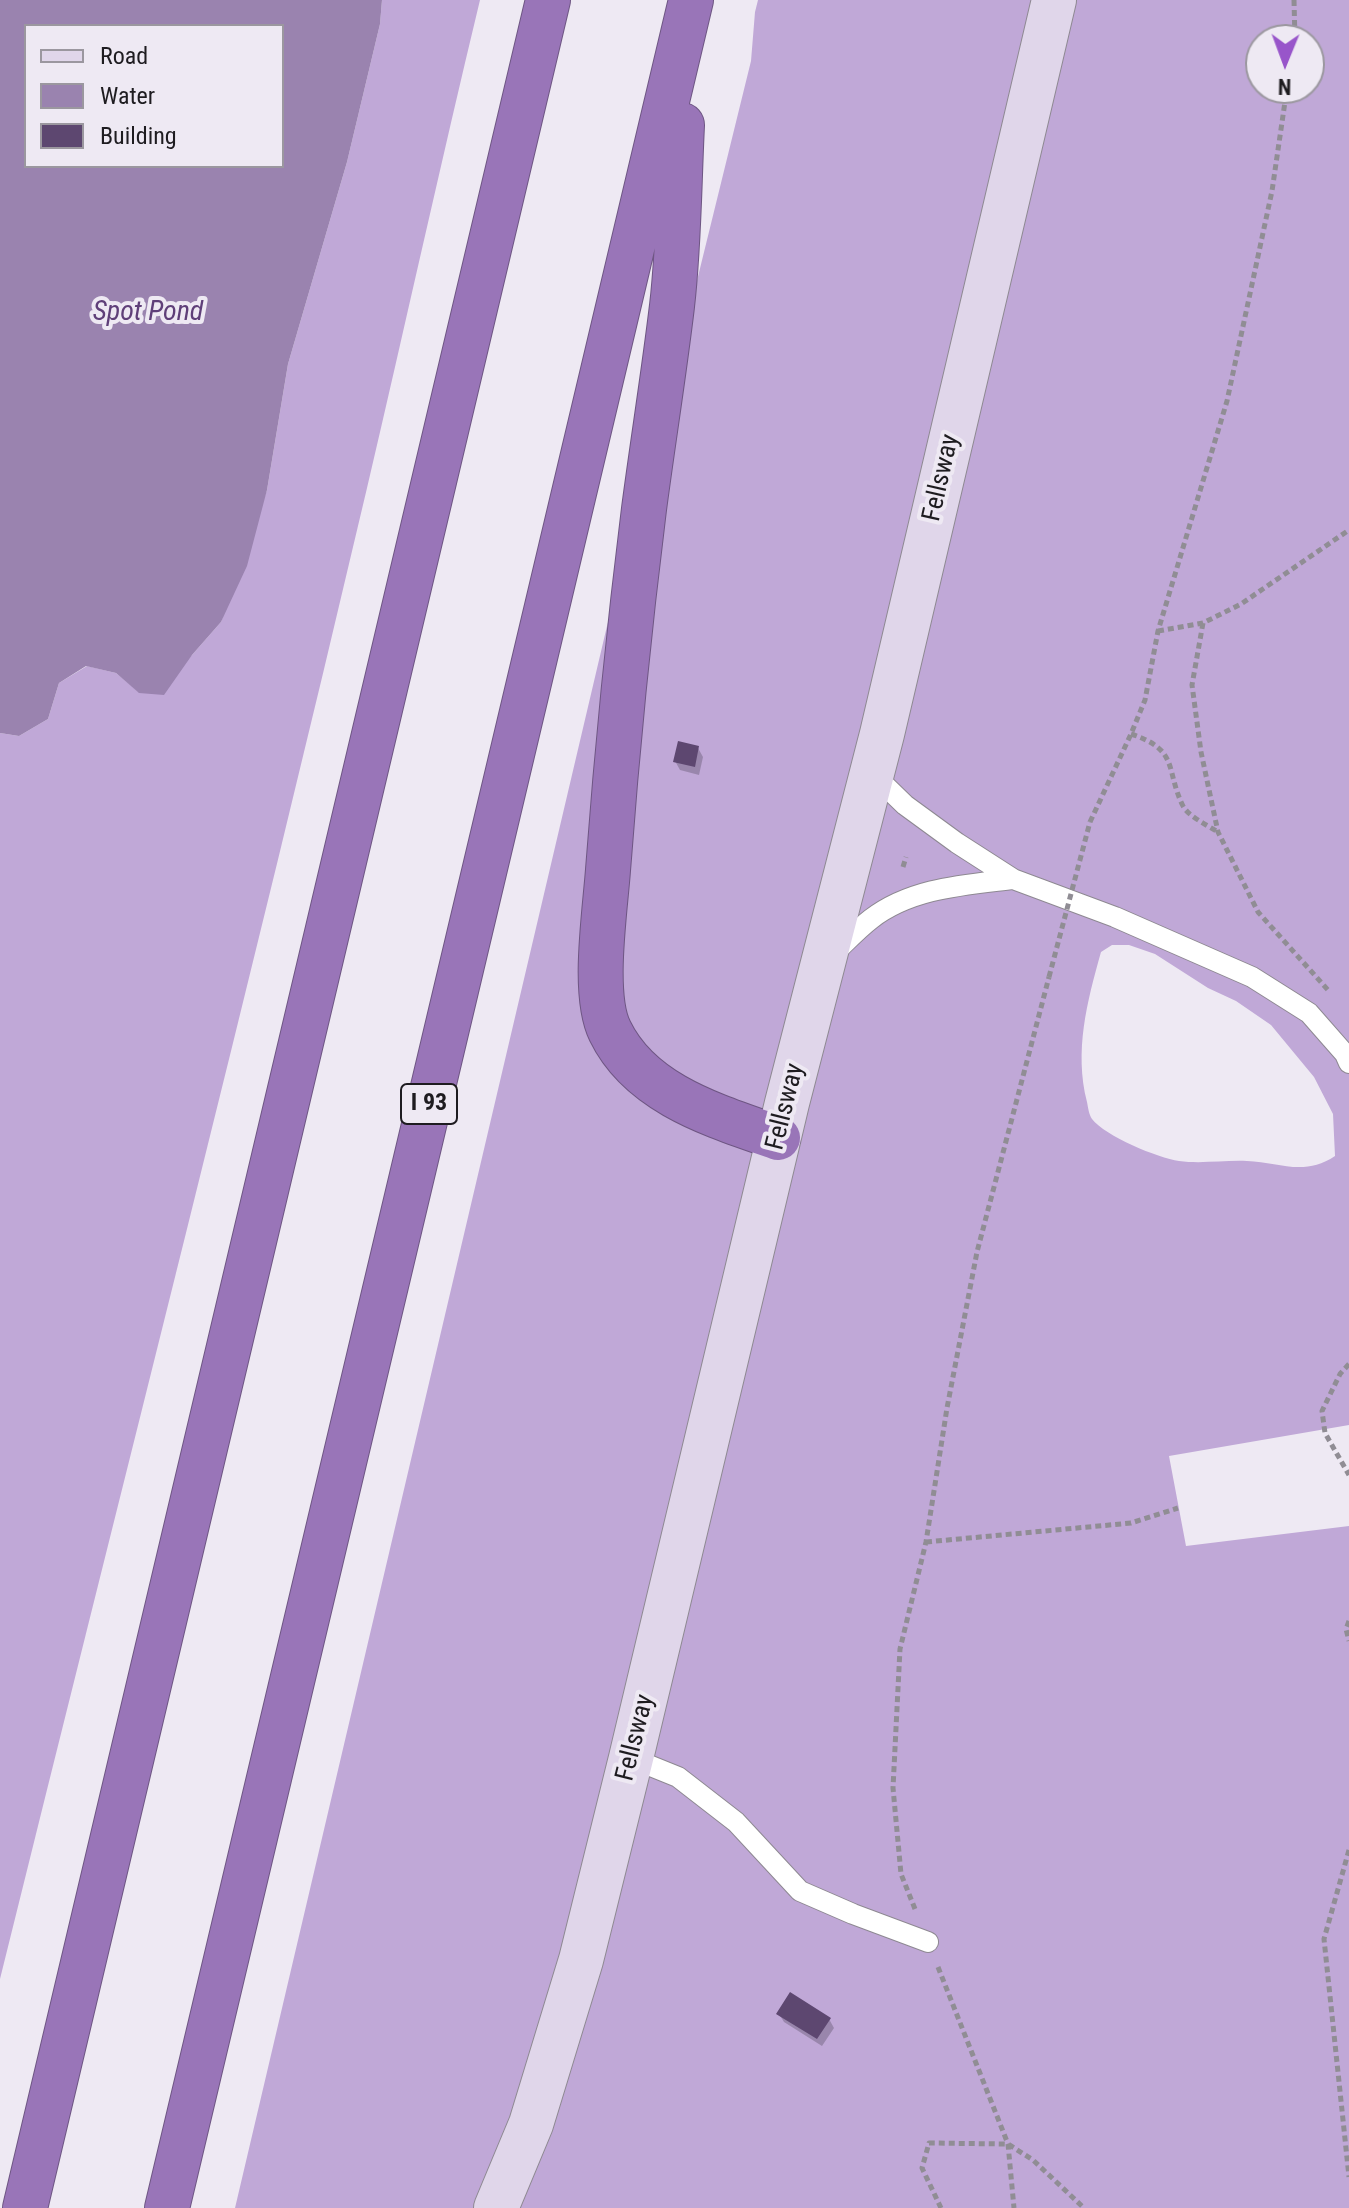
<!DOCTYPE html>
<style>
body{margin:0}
#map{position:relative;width:1349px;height:2208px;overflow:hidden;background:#eee9f3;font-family:"Roboto Condensed",sans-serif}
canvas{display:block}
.legend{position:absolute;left:24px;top:24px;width:260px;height:144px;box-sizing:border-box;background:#eee9f3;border:2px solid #9b979f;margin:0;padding:10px 14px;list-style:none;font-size:24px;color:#1e1c20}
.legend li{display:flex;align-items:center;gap:16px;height:40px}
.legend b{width:40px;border:2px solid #9b979f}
.north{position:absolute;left:1245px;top:24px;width:80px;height:80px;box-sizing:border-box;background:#eee9f3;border:2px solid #9b979f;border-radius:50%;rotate:181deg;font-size:22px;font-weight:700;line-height:32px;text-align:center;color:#1e1c20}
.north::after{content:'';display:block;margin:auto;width:28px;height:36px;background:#9855ca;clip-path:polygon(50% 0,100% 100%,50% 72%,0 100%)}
</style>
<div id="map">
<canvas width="1349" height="2208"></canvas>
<ul class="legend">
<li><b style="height:10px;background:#e0d6ea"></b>Road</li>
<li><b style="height:22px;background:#9a83af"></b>Water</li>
<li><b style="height:22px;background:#5d4770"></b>Building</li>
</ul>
<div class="north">N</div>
</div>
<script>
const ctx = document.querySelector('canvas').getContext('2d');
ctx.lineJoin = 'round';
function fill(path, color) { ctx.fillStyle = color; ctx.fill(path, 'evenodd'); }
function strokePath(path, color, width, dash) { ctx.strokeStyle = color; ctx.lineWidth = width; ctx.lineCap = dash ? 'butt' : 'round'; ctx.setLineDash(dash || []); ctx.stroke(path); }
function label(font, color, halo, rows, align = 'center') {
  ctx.font = font + ' "Roboto Condensed",sans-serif'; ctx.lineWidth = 8; ctx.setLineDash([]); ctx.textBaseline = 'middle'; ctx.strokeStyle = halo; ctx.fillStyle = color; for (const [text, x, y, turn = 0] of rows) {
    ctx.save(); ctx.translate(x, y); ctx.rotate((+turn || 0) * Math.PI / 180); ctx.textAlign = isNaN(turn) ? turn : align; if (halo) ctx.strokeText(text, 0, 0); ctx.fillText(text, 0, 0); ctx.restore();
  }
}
fill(new Path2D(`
 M382,0H480C441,162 405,326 367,488C250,986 123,1482 0,1979V733L19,736L48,719L59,683L87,666L116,673L140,693L192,655L221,622L267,490L288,364L347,162L380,24Z
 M758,0H1349V1425L1169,1456L1186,1546L1349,1526V2208H235L607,626L691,305L751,61L755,12ZM1261,40H1309V88H1261ZM1112,945H1129L1155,954L1208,988L1236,1001L1271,1025L1314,1077L1333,1114L1335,1156C1304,1177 1279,1162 1247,1161C1225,1160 1201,1164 1179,1161C1158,1158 1105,1136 1092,1119C1089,1115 1088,1107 1087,1102C1074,1051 1087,1002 1101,952Z`), '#c0a8d7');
fill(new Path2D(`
 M0,0H382L380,24L347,162L288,364L267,490L247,566L221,622L192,655L164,695L139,693L116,673L86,666L59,683L48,719L19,736L0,733ZM26,26H282V166H26Z`), '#9a83af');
fill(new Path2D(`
 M698,748L703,757L699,775L680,770L675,761Z
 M779,2014L829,2019L834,2028L822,2046L784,2022Z`), '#0003');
fill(new Path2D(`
 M678,741L699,746L695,767L673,762Z
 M790,1992L831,2018L817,2039L776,2014Z`), '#5d4770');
const lane = new Path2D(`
 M1013,879L1115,917L1252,977L1309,1013L1345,1054L1349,1063
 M834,953C846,942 858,929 871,919C911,888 964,885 1013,879L957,843L905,805L872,773
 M631,1758L678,1777L736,1822L800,1891L853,1914L928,1942`);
const secondary = new Path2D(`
 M496,2208L531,2124L581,1960L631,1758L787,1103L882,734L1054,0`);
const highway = new Path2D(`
 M682,125C679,185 679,246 672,306C664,373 653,441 644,509C629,629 617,749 608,870C605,912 592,995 610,1031C641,1095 716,1116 778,1138
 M25,2208L548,0
 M167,2208L691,0`);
strokePath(lane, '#8e8992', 22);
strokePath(secondary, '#8e8992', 46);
strokePath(highway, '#6e5683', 46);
strokePath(new Path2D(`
 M1294,0L1295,40
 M1203,623L1192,685L1201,752L1218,832L1258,912L1328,990
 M1158,631L1203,623L1241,604L1349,530
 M1131,734C1180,750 1165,770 1183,806C1188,816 1207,825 1218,832
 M1090,822L1131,734L1145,700L1158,631L1227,401L1272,191L1287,88
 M903,867L906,857
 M1349,1364L1340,1374L1322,1411L1325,1433L1349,1475
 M926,1542L1131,1523L1178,1508
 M1349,1621L1346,1629L1349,1641
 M1349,1850L1324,1939L1349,2177
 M915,1909L901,1874L893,1788L900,1649L926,1542L947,1408L977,1252L1049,977
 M938,1967L1008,2144L1014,2208
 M941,2208L922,2168L929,2143L1008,2144L1033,2160L1084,2208`), '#908d94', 5, [6, 4]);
strokePath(lane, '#fff', 20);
strokePath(secondary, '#e0d6ea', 44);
strokePath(highway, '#9975b8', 44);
strokePath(new Path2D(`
 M1049,977L1090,822`), '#908d94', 5, [6, 4]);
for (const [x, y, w] of [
 [429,1104,56]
]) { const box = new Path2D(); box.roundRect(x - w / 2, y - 20, w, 40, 6); ctx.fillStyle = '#eee9f3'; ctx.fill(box); strokePath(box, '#1e1c20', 2); }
label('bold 24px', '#1e1c20', null, [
 ["I 93",429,1104]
]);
label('26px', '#1e1c20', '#eee9f3', [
 ["Fellsway",942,478,-77],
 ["Fellsway",786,1107,-76],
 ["Fellsway",636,1738,-76]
]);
label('italic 28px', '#5f3f79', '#eee9f3', [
 ["Spot Pond",148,313]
]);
</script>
